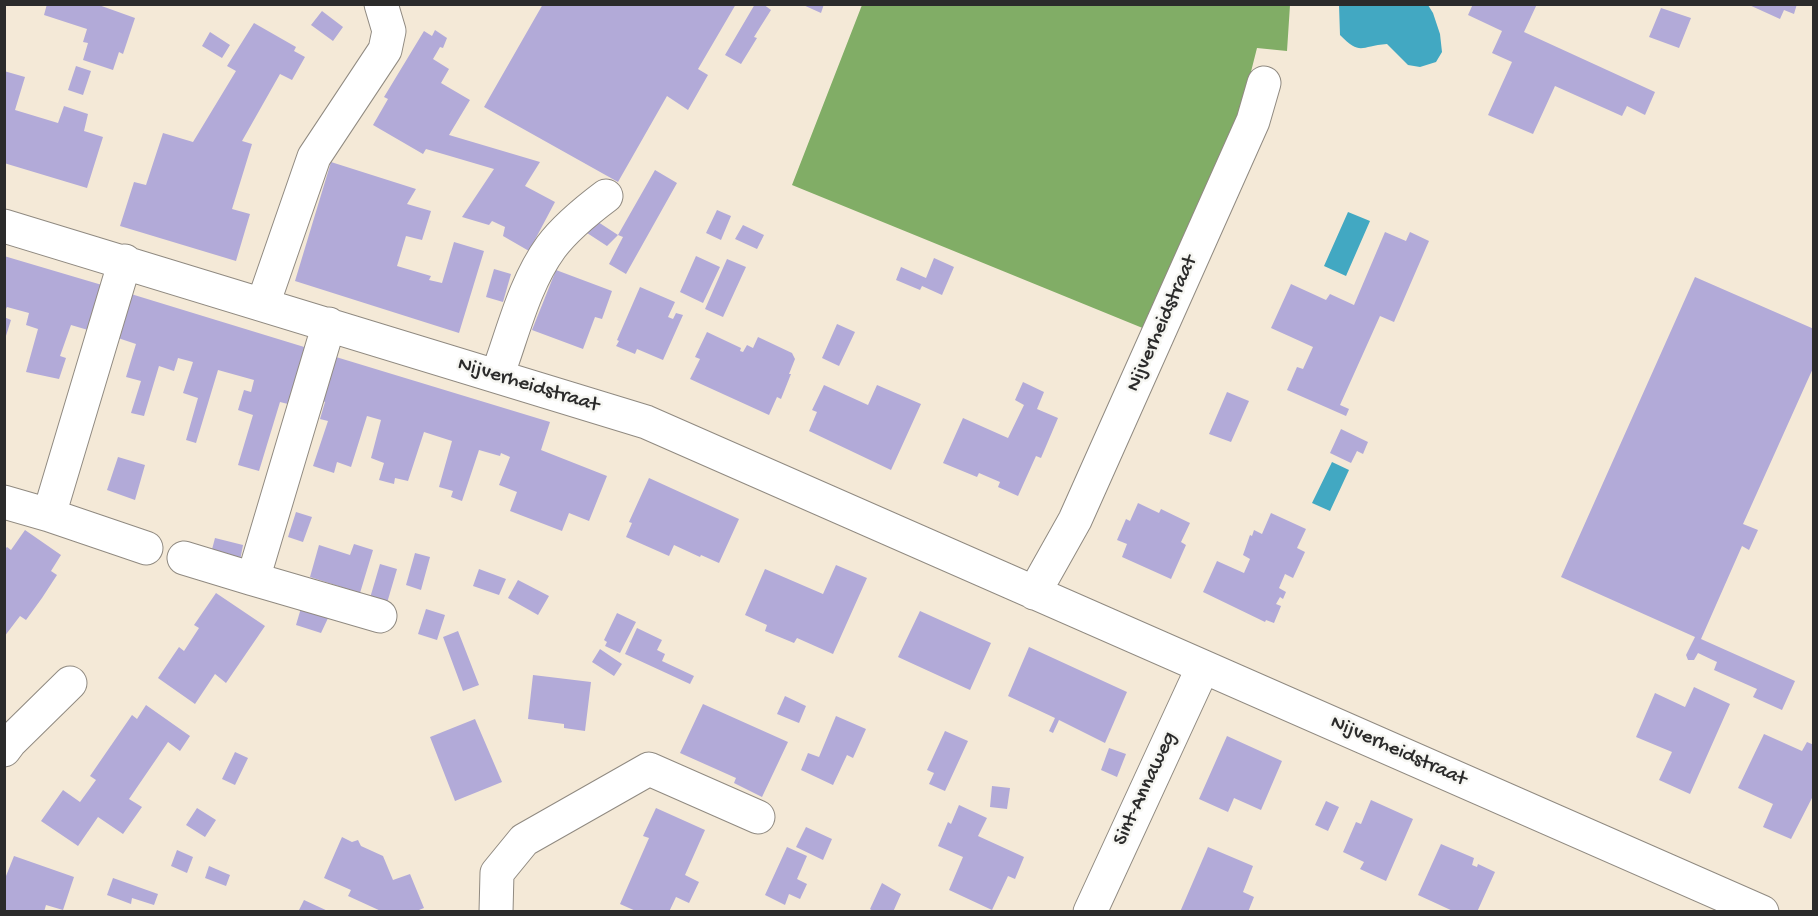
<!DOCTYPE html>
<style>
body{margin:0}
#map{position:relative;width:1818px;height:916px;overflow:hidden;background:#f4e9d7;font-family:"Gochi Hand",sans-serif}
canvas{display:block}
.frame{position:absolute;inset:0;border:6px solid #2b2b2b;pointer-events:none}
</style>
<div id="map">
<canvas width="1818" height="916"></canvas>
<div class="frame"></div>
</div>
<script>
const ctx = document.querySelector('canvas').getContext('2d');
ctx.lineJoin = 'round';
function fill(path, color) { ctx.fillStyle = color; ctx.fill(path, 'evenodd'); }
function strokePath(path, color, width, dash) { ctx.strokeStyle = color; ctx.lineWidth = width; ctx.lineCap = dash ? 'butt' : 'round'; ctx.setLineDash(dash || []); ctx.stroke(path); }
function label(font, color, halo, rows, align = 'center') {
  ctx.font = font + ' "Gochi Hand",sans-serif'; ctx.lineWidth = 5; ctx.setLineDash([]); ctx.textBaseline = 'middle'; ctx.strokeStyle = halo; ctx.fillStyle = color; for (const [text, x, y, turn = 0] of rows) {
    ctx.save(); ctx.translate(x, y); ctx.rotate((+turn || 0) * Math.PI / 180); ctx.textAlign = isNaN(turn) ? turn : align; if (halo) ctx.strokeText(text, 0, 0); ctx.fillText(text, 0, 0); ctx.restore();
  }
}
fill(new Path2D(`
 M862,5H1290L1287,51L1257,48L1238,123L1145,329L792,185Z`), '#81ad66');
fill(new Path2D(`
 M1339,5H1428L1433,13L1440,34L1442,52L1436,62L1420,67L1408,65L1387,44C1360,46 1361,56 1340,35Z
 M1348,212L1370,221L1346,276L1324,266Z
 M1332,462L1349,470L1330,511L1312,503Z`), '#42a8c2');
fill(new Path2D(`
 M47,4H96L135,18L123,54L119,52L113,70L83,60L88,43L83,42L87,29L44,15Z
 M543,4H736L698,69L708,75L688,110L667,96L618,182L484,107Z
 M755,4H763L771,10L754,37L757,38L741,64L725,55Z
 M801,4H824L821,13Z
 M1473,4H1537L1524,32L1655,92L1645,115L1627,106L1622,116L1555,86L1533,134L1488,115L1512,62L1492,53L1502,31L1468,15Z
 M1747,4H1797L1794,14L1784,10L1780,19Z
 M1661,8L1691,18L1679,48L1649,37Z
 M322,11L343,27L333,41L311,25Z
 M254,23L296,47L294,51L305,57L292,80L280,74L242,141L252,144L232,209L250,214L236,261L120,226L134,182L146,185L163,133L193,142L236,71L227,66Z
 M435,30L447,38L443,48L440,47L433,59L449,69L441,83L470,100L449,135L540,162L525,186L555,202L529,251L503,236L505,227L492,221L489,225L462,217L494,169L426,149L423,154L373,125L388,99L384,97L424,31L432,36Z
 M210,32L230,45L222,58L202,46Z
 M76,66L91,71L83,95L68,90Z
 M4,71L25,77L15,110L58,123L64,106L88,114L84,131L103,137L87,188L4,163Z
 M331,162L416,189L407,204L431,211L422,240L406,236L397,266L431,276L429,280L442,283L454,242L484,251L459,333L295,281Z
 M655,170L677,183L626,274L609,264L623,237L618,235Z
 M717,210L731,216L721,240L706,233Z
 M595,220L618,235L607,246L584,231Z
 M743,225L764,235L757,249L735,239Z
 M1385,232L1406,241L1410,232L1429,241L1394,322L1380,316L1340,405L1349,409L1346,416L1287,390L1297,367L1303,369L1313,347L1271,328L1291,284L1326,300L1330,294L1354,305Z
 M4,256L102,285L88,330L71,325L60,356L66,358L59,379L26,372L38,329L26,325L29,313L7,307L4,313Z
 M696,256L720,267L703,303L680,292Z
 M934,258L954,267L942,295L922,286L920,290L896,280L901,267L926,278Z
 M727,259L746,267L723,317L705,309Z
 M494,269L511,274L503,302L486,297Z
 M556,270L612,291L602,319L595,317L583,349L532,330Z
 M1695,277L1814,329V366L1743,524L1758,530L1749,550L1742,546L1701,639L1795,681L1782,710L1753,697L1757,689L1714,670L1717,662L1698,653L1694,660H1688L1686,655L1695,637L1561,577Z
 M640,287L675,302L668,317L673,319L676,313L683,315L663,360L637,349L635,354L616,346L619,341L617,340Z
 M131,294L314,350L288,404L280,402L259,471L238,465L253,415L238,410L244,390L251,392L254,380L218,370L196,443L186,440L198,398L183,393L193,362L178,358L174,371L159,366L144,416L131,413L141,381L126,377L136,344L118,338Z
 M4,317L11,320L5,339H4Z
 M837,324L855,332L839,366L822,358Z
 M707,332L741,348L740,351L743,352L747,345L753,348L758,337L792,353L795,359L789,374H791L781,399L777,397L769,415L690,379L700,359L695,357Z
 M336,357L550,422L541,450L607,476L589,521L569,513L562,531L510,511L517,492L499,485L510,457L501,453L500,456L479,450L462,501L451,497L453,491L439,487L452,441L424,432L408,481L395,478L394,484L379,480L384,463L371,458L381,420L367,416L351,467L337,462L334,473L313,466L328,421L320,419L325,402L323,401Z
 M1023,382L1044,392L1037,409L1058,418L1041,458L1036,456L1018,496L998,487L1000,482L979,473L977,477L943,463L963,418L1008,438L1024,405L1015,400Z
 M824,385L868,405L877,385L921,404L891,470L809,431L817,412L812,410Z
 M1227,392L1249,401L1231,442L1209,434Z
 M1341,429L1368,442L1363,454L1357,451L1351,463L1330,453Z
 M118,457L145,465L135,500L107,490Z
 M649,478L739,519L719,563L701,555L700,557L674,545L669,556L626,537L632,523L629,522Z
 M1138,503L1159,513L1161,509L1190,523L1181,542L1186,545L1171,579L1122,557L1127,544L1117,540L1126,519L1130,521Z
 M296,512L312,517L303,542L288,537Z
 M1271,513L1306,529L1297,548L1305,552L1293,578L1285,574L1279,588L1286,592L1283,599L1280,597L1276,604L1281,606L1274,623L1266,620L1265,622L1203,592L1217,561L1244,573L1250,559L1243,555L1250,535L1252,536L1254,530L1262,534Z
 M25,530L61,555L51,571L57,575L42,598L26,620L20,616L4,637V550L7,547L11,550Z
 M215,538L243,545L239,566L210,557Z
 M354,544L373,550L360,593L310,577L319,545L350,555Z
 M415,553L430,557L421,590L406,585Z
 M380,564L397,569L387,603L370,598Z
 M836,565L867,578L833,654L797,638L794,643L765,631L767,625L745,615L765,569L823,594Z
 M479,569L506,579L499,595L473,586Z
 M518,580L549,596L538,615L508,598Z
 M216,593L265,626L226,683L215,674L195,704L158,678L179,647L184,651L199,628L194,625Z
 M301,608L329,616L321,633L296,625Z
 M426,609L445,615L437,640L418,634Z
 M920,611L991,643L970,690L898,657Z
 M617,613L636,622L620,653L605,646L607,642L604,640Z
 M637,628L662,640L657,650L665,654L662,661L694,676L690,684L625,654Z
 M458,631L479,685L463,691L443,637Z
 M1029,647L1127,692L1105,743L1059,720L1053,733L1049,731L1055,718L1008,696Z
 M600,649L622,664L614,676L592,662Z
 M533,675L591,682L585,731L564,728V724L528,719Z
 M1694,687L1730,704L1690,794L1659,780L1672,752L1636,737L1655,693L1685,707Z
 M785,696L806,706L799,723L777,714Z
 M703,704L788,742L762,797L734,783L736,778L680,753Z
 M146,705L190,736L180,751L168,742L129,799L142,807L123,834L98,817L78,846L41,821L63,790L80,802L96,780L90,776L132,715L137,719Z
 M836,716L866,729L853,758L847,755L833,785L801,770L808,753L819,757Z
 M475,719L502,782L455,801L430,737Z
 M945,731L968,741L945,791L929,784L934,773L927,770Z
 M1764,734L1802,751L1807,742L1814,745V794L1791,839L1763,827L1773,804L1738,788Z
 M1227,736L1282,761L1261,810L1234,798L1228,812L1199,799Z
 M1109,748L1126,754L1117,777L1101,770Z
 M235,752L248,758L235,785L222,779Z
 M992,786L1010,788L1007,809L990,807Z
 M1371,800L1413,819L1386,881L1360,869L1364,862L1343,852L1356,822L1361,824Z
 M1326,801L1339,807L1328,831L1315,825Z
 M959,805L987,818L978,836L1024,857L1015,879L1008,876L992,910L949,890L963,857L938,846L948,822L951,824Z
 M197,808L216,820L205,837L186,825Z
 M656,808L705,830L685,875L699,882L689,903L676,897L669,912H638L620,904L649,838L643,836Z
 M806,827L832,839L823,860L796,847Z
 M342,837L352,842L358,840L361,846L383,856L393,880L410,874L424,908L414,912H383L348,896L351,890L324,878Z
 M1441,844L1474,858L1472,865L1477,867L1478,864L1495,872L1477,912H1455L1418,895Z
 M787,847L807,856L797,879L807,884L800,899L789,894L785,905L765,895Z
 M1208,847L1253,866L1243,892L1254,897L1248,912H1180Z
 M177,850L193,857L187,873L171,866Z
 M14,856L74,877L63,910L46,905L44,912H4V888L6,882L4,881Z
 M209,866L230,875L226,886L205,878Z
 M113,878L158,894L154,905L132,898L131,904L107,895Z
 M882,883L901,894L893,912H874L870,909Z
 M304,900L330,912H298Z`), '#b2aad8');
const minor = new Path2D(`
 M4,226L646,422L1762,912
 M263,304L314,157L385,50L389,31L381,4
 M329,324L253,579L380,616
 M497,376C513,333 524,284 551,247C566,227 586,211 606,196
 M4,502L49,515L125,261
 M49,515L146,548
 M184,558L253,579
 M1034,593L1075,520L1253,121L1264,83
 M4,750L10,742L70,683
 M496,912L497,873L524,840L649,769L758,817
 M1090,912L1203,667`);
strokePath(minor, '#908a81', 35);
strokePath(minor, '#fff', 33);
label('21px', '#2b2b2b', '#f6f6f2', [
 ["Nijverheidstraat",1163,324,-66],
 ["Nijverheidstraat",528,386,17],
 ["Nijverheidstraat",1398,752,24],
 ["Sint-Annaweg",1146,789,-65]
]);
</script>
